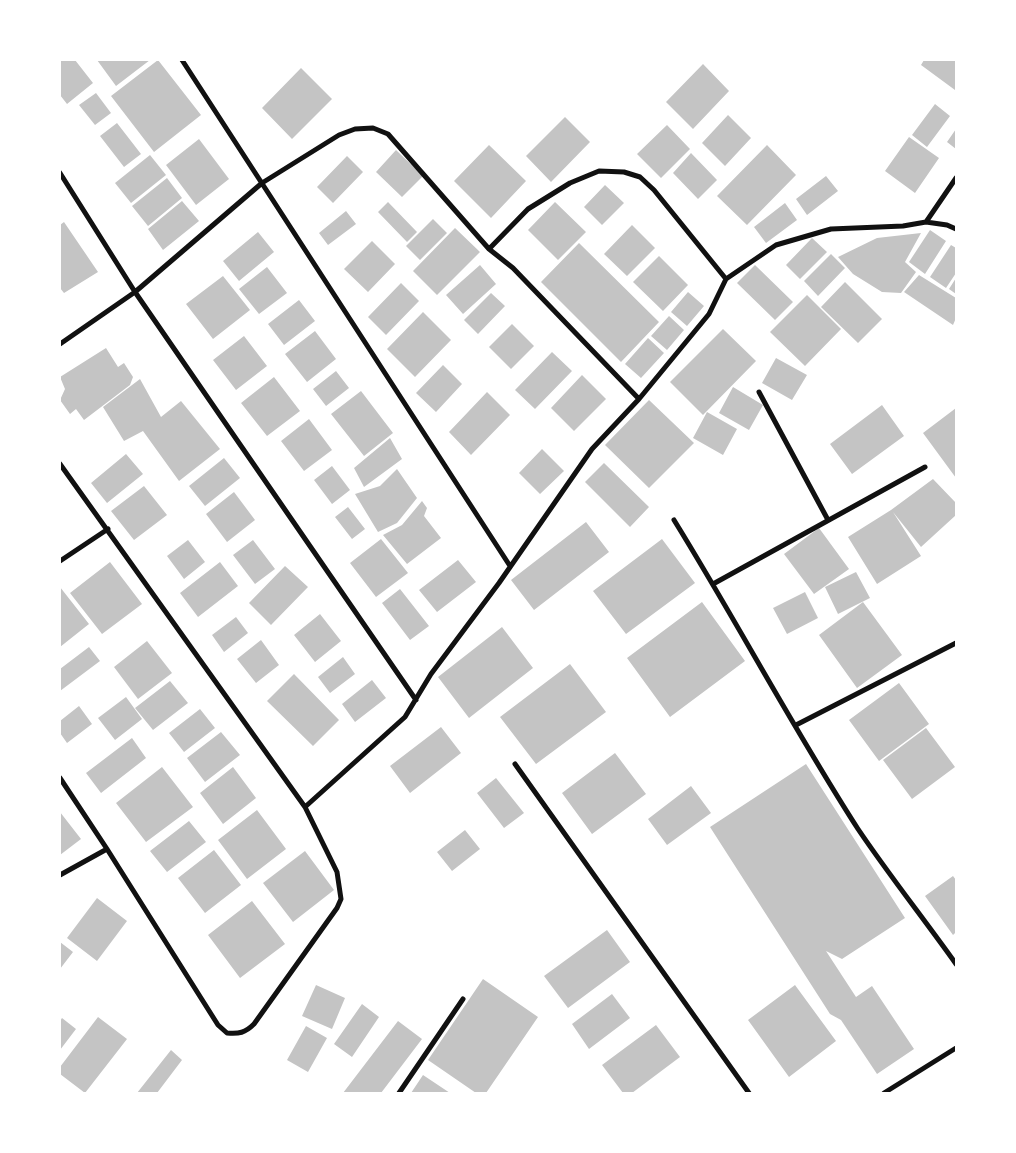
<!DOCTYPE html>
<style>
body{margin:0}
#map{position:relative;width:1016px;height:1153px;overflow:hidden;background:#fff;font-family:"Fira Sans Condensed",sans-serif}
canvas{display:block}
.frame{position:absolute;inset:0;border:61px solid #fff;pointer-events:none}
</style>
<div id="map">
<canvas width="1016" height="1153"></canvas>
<div class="frame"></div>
</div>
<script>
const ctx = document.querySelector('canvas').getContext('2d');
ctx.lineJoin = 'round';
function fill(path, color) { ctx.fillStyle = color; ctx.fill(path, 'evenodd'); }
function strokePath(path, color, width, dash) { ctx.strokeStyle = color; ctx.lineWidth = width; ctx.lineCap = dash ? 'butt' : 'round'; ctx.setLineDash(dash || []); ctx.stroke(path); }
fill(new Path2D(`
 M60,60H75L93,83L67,104L60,95Z
 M97,60H150L116,86Z
 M158,60L201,115L154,152L111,96Z
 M924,60H956L955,90L921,65Z
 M703,64L729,91L693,129L666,102Z
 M301,68L332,99L292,139L262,108Z
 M96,93L111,113L95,125L79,105Z
 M935,104L950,116L927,147L912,135Z
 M728,115L751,138L725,166L702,143Z
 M565,117L590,142L551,182L526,156Z
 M117,123L141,154L124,167L100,136Z
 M667,125L690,149L661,178L637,154Z
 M956,129V149L947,142Z
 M909,137L939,158L915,193L885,171Z
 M199,139L229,179L196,205L166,165Z
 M489,145L526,181L491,218L454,181Z
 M767,145L796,175L747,225L717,196Z
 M396,150L423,176L402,197L376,172Z
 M691,153L717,180L698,199L673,173Z
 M150,155L166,175L131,203L115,183Z
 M347,156L363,172L333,203L317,187Z
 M826,176L838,191L807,215L796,199Z
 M167,178L182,198L148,226L132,206Z
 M605,185L624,203L602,225L584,207Z
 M182,201L199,221L163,250L148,229Z
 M388,202L417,232L407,242L378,212Z
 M555,202L586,232L558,260L528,230Z
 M785,203L797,220L766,243L754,227Z
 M346,211L356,224L328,245L319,233Z
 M433,219L447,233L420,260L406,246Z
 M64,222L98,272L64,293L60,288V225Z
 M632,225L655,248L627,276L604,254Z
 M455,228L480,252L437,295L413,271Z
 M930,230L946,241L925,274L909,262Z
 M258,232L274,252L239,281L223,261Z
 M921,233L905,262L916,272L901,293L882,292L853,274L838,257L877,238Z
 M812,238L827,252L800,279L786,265Z
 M372,241L395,264L368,292L344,269Z
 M579,243L659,322L621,362L541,282Z
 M951,245L956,248V273L946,288L930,277Z
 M831,254L845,268L818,296L804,281Z
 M659,256L688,285L663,311L633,282Z
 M480,265L496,284L463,314L446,295Z
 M755,265L793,302L775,320L737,283Z
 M267,267L287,293L259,314L239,289Z
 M919,275L956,298V318L953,325L904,292Z
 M223,276L250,310L213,339L186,304Z
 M956,278V294L949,289Z
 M845,282L882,319L858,343L821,307Z
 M401,283L419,301L386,335L368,317Z
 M688,292L704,306L687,326L671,312Z
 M491,293L505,306L478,334L464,320Z
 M807,295L841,329L805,366L770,332Z
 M299,300L315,321L284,345L268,324Z
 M423,312L451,340L415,377L387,349Z
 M669,316L684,330L667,350L651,336Z
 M512,324L534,346L511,369L489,347Z
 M723,329L756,361L703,415L670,382Z
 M315,331L336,359L307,382L285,354Z
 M244,336L267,366L236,390L213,360Z
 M648,338L664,353L641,378L625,364Z
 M106,348L118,367L124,363L133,377L130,385L84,420L76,409L70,414L60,400L65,389L60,377Z
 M552,352L572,371L535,409L515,390Z
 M776,358L807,375L792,400L762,383Z
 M443,365L462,384L436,412L416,393Z
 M336,371L349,388L326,406L313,389Z
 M582,375L606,399L574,431L551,408Z
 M274,377L300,411L267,436L241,403Z
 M140,379L161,417L181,401L220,449L179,481L143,431L124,441L103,407Z
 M733,387L763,405L749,430L719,413Z
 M361,391L393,433L364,456L331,414Z
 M487,392L510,415L471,455L449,432Z
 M649,400L694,443L649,488L605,445Z
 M882,405L904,436L852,474L830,444Z
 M956,408V478L923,433Z
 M707,412L737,429L723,455L693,438Z
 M309,419L332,450L304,471L281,441Z
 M390,438L402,459L364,487L354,468Z
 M542,449L564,471L540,494L519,473Z
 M126,454L143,474L107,503L91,483Z
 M224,458L240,478L205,506L189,486Z
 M604,463L649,507L630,527L585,482Z
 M332,466L350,490L332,504L314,480Z
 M397,469L417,498L397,523L378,532L355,494L380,486Z
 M933,479L956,503V515L921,547L893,512L921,556L877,584L848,537L891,510Z
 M144,486L167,515L134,540L111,511Z
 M234,492L255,520L227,542L206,514Z
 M422,501L427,508L424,516L441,538L407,564L383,535L402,525Z
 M348,507L365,529L352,539L335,517Z
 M586,522L609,552L534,610L511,580Z
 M819,528L849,569L814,594L784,554Z
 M381,539L408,573L376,597L350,563Z
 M662,539L695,583L626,634L593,591Z
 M188,540L205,562L184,579L167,556Z
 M253,540L275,569L255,584L233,555Z
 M458,560L476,582L437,612L419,590Z
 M110,562L142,604L102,634L70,593Z
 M220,562L238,586L198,617L180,593Z
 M285,566L308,587L271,625L249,603Z
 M856,572L870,598L838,614L825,587Z
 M60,587L89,624L60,647Z
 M400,589L429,626L410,640L382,603Z
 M805,592L818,618L787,634L773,608Z
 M702,602L745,661L670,717L627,658Z
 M863,602L902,655L857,688L819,635Z
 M320,614L341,641L315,662L294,635Z
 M236,617L248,633L224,652L212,635Z
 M502,627L533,668L469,718L438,677Z
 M261,640L279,665L256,683L237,659Z
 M147,641L172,673L138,699L114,667Z
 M89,647L100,661L60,691V669Z
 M343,657L355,674L330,693L318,677Z
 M570,664L606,712L536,764L500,717Z
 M294,674L339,720L313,746L267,701Z
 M372,680L386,698L355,722L342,704Z
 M170,681L188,703L153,730L135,708Z
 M899,683L929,724L879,761L849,720Z
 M126,697L142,719L115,740L98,718Z
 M79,706L92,724L67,743L60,733V721Z
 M200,709L215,728L184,752L169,733Z
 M441,727L461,753L410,793L390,766Z
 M926,728L955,767L912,799L883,760Z
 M221,732L240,755L205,782L187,758Z
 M132,738L146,758L101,793L86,773Z
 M615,753L646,794L592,834L562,793Z
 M806,764L905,918L842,959L826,951L856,997L872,986L914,1049L877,1074L841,1020L830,1014L710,827Z
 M162,767L193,807L146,842L116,803Z
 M233,767L256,798L223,824L200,793Z
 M496,778L524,813L504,828L477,793Z
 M691,786L711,813L667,845L648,819Z
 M257,810L286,849L247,879L218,840Z
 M60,812L81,839L60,855Z
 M189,821L206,842L167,872L150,851Z
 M465,830L480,849L452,871L437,852Z
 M214,850L241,885L205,913L178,878Z
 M305,851L334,890L293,922L263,883Z
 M953,876L956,880V932L953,935L925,896Z
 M97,898L127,921L97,961L67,938Z
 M252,901L285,944L240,978L208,935Z
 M607,930L630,962L568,1008L544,976Z
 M60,942L73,952L60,969Z
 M483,979L538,1017L486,1093H476L428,1060Z
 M316,985L345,998L332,1029L302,1016Z
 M795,985L836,1041L789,1077L748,1020Z
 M612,994L630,1018L589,1049L572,1024Z
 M362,1004L379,1017L352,1057L334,1044Z
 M98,1017L127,1039L85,1093L60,1074V1067Z
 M62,1018L76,1029L60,1050V1021Z
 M398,1021L422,1039L381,1093H343Z
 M656,1025L680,1057L632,1093H623L602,1065Z
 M306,1026L327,1038L308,1072L287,1060Z
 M171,1050L182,1060L157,1093H137Z
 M423,1075L450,1093H411Z`), '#c4c4c4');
strokePath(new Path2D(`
 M182,60L510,566
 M60,173L135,292L416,700
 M926,222L956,178
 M489,249L528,209L570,183L599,171L624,172L640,177L654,190L726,279
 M60,344L135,292L262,183L339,135L355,129L373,128L388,134L489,249L513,268L639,399
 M759,392L828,520
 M60,464L305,807L337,872L341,899L337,908L254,1024C245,1033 239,1034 227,1033L218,1025L107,849L60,778
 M674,520C737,622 793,728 858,829C889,875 924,919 956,964
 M60,561L108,529
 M713,584L925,467
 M796,725L956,643
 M515,764L749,1093
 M305,807L405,717L431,674L499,583L592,449L639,399L709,314L726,279L776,245L831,229L903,226L926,222L947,225L956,229
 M60,875L107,849
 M399,1093L463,999
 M884,1093L956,1048`), '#111', 5);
</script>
